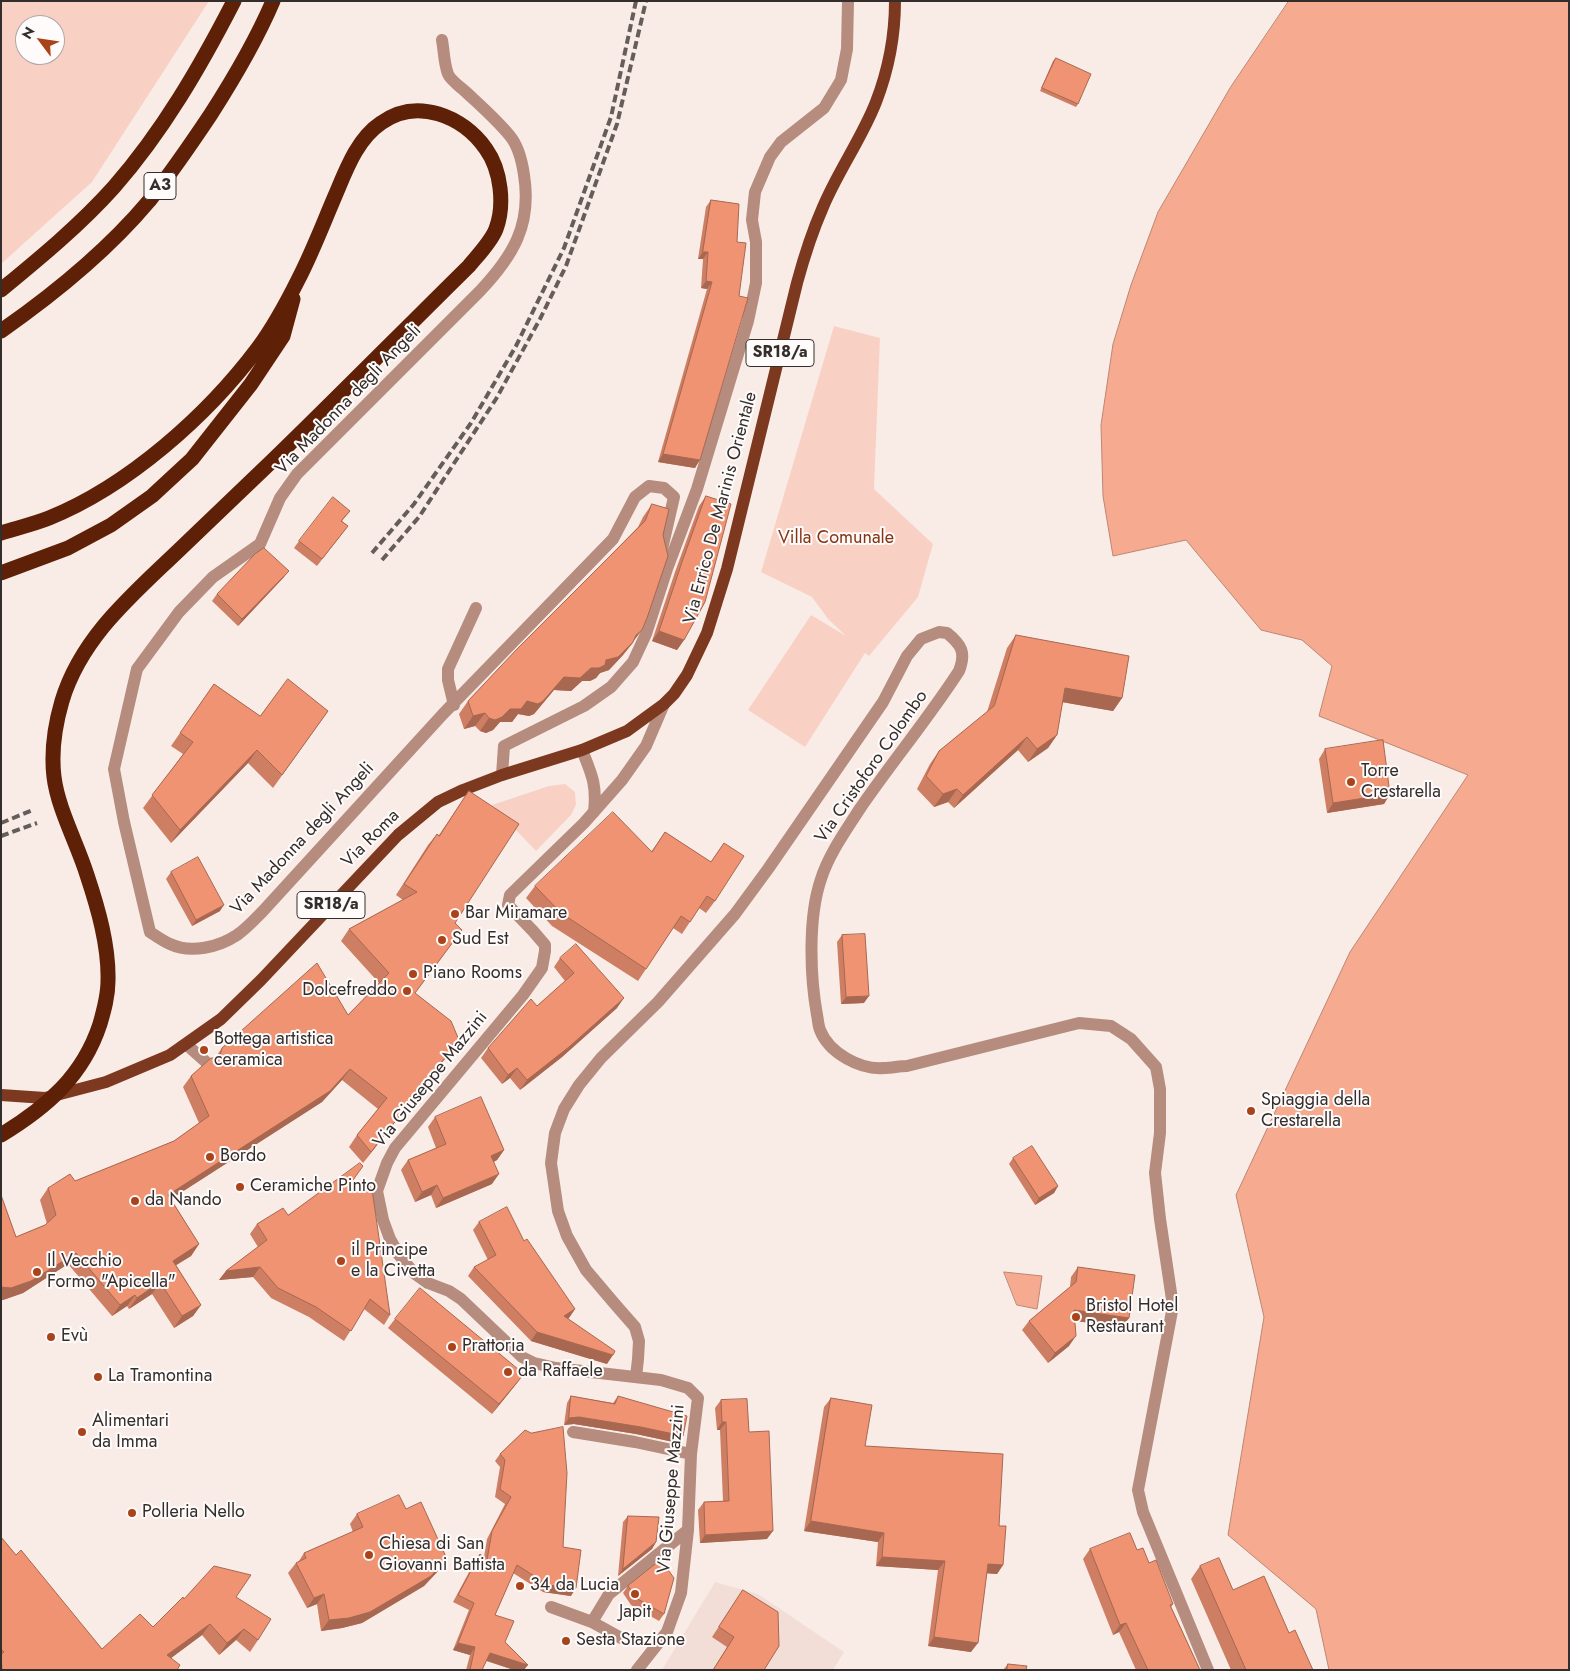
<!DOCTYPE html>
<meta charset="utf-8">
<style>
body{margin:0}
#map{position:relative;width:1570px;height:1671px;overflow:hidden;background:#f9ece7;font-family:Jost,sans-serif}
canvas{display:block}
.frame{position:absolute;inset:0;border:2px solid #332e2c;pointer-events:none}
.north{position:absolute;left:15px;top:15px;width:50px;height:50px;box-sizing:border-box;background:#fefbfa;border:1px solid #ada9a8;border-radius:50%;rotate:301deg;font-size:14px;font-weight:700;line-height:20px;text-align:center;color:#332e2c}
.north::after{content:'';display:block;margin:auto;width:18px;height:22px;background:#a94319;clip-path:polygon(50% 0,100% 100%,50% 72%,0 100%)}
</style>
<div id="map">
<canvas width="1570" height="1671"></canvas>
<div class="frame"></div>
<div class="north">N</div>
</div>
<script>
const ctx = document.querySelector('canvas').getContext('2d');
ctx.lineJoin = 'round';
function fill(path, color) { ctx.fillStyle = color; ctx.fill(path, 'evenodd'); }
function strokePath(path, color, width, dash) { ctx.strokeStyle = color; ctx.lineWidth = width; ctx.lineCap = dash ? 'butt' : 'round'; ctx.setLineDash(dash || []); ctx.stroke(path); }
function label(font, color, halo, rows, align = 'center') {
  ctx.font = font + ' Jost,sans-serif'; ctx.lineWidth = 4; ctx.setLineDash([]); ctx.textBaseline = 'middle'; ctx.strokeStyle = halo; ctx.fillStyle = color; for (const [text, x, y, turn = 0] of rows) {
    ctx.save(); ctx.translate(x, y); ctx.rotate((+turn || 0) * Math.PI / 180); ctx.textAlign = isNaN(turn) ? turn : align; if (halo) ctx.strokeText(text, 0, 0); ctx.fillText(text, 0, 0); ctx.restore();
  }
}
fill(new Path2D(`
 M715,1582L758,1594L844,1652L833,1670H662Z`), '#f3ded7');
fill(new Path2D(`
 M1,1H209L92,182L1,264ZM25,25H55V55H25Z
 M834,326L880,338L874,489L933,544L918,597L869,656L865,653L805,747L748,710L811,615L846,636L828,619L812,597L761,572Z
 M565,784L575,792L576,805L571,815L536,851L492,805L549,786Z`), '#f9d1c4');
const water = new Path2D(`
 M1289,1H1569V1670H1329L1316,1609L1228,1535L1264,1317L1236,1195L1350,952L1468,775L1319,716L1332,666L1302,640L1261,630L1186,540L1113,556L1103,496L1101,425L1113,344L1131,285L1158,212L1230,88Z
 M1004,1272L1042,1276L1037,1309L1017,1305Z`);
fill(water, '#f6ab90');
strokePath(water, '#bc8672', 1);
strokePath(new Path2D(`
 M442,40C444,51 444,64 448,74C451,81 462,88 467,93C482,107 497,120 510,136C519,147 522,161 524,175C532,225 513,256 480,291L297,474L280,498L260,544L213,577L179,612L137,669L114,769L124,822L150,932C156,936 163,941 170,944C191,954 219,947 237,935C247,928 255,919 263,911L443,714L613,539L635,497L649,486L664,488L674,497L662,549L667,569L646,634L633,662L611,687L584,706L504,746L502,775
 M667,569L697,489L748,321L756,283V242L752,220L755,192L770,157L781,142L824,108L841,80L847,49L848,1
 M454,705L448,680V669L476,608
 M582,750C592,775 597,785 594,812
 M187,1045L206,1062
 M636,1377L638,1359L639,1341L635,1327L614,1303L586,1270L567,1236L558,1211L551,1163L555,1133L564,1109L579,1085L601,1058L658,1002L735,914L768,869L883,702L907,656L921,639L939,632L947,633C962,645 966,653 959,671C928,719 891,763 859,810C845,832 829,854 821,879C808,917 810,976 817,1015C818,1019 818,1025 820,1030C829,1053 860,1070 884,1068C892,1068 899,1066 907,1066L1079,1023L1111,1026L1131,1039L1156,1067L1160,1089V1133L1155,1173L1160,1219L1173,1306L1138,1490L1143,1512L1208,1670
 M573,1432L635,1442L691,1454
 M551,1607L592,1622L621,1638
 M592,1622L609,1594L688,1530
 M637,1670L667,1632L681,1593L688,1530L691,1454L698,1398L688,1388L661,1380L556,1368L534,1363L522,1357L461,1299L449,1291L428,1283L414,1273L399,1255L390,1239L383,1220L377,1191L387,1163L395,1148L523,995L542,968L545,951V945L533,931L508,905L510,895L584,823L622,780L646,746L664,704`), '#b58c7d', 12);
strokePath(new Path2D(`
 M1,1095L45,1098L106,1082L170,1055L221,1019L261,980L398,835L438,802L463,790L502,775L582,750L627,731L664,704L674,694L687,675L707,633L727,569L797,283C804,257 812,232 823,207C838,171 862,138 876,102C888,71 895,34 895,1`), '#7d391f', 12);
strokePath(new Path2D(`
 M1,290C40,258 80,225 114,187C163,131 200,67 234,1
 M1,331C54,294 107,251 149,201C171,173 191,144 211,114C234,78 256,41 273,1
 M1,533C17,528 34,524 49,518C128,486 207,416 258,348C272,329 287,302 298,280C312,253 323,224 335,196C346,170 357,139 381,123C417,97 463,116 486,149C501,170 505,205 496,229C491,242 478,255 469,266C403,331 338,397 271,462C240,492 208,522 177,552C131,596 81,638 62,701C55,725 51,752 54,777C58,809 77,843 87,875C98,908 109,946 108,981C108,996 104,1010 100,1024C83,1076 47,1107 1,1135
 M1,573L68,548L111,525L152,496L192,459L251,384L283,336L293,299`), '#5e2107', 15);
strokePath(new Path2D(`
 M372,553L414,504L471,423L516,346L564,248L611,117L636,1
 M382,560L419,517L496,399L540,319L566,266L617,124L646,1
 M1,823L33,810
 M1,836L37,823`), '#645d5a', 4, [8, 4]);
fill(new Path2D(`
 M1056,58L1078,104L1076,107L1040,91L1053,61Z
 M711,200L737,242L739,296L695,468L658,462L707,289L701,288L703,259H698L706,207Z
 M706,496L684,640L677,650L652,641L675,572L699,506Z
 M652,504L633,643L623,655L609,670L600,673L596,678L590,681H582L571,691L554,690L534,714L529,716L518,714L512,722H500L493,730L486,733L480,731L475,726L464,729L459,714L468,701L638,527L643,517Z
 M350,511L342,521L348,526L317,566L294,548L299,541Z
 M284,577L238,626L212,601L217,594Z
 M1016,635L1122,698L1113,711L1062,702L1057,735L1048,748L1028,762L1018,750L954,808L948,802L934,807L917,789L930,764L939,751L987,712L1007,648Z
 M214,684L260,716L328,711L273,788L248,763L171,843L143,808L183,754L171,746Z
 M1325,749L1390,794L1384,804L1327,813L1319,759Z
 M469,791L455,923L462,930L415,993L459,1040L451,1051L363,1163L349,1147L357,1135L378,1109L342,1080L322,1102L171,1199L199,1244L191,1256L176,1265L201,1305L193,1316L174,1328L152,1294L129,1309L127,1306L112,1316L68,1264L23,1293L3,1300H1V1195L16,1237L45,1225L47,1224L40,1200L48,1188L75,1181L174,1141L199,1123L183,1087L191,1076L215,1058L222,1048L348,1015L379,983L341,941L349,929L403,900L396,895L428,845L437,834L439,835Z
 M665,832L711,862L724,843L715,901L706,913L699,908L682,934L673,928L638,981L552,926L526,898L535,886L651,852Z
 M171,872L220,911L192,926L166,879Z
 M842,935L864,1003L841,1004L837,942Z
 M560,958L617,1008L562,1057L520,1090L510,1078L502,1084L481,1058L488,1048L537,1006L565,981L554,967Z
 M435,1117L504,1150L497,1160L494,1162L492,1184L436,1208L431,1195L415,1202L401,1170L408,1160L436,1148L428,1127Z
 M1013,1158L1058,1186L1054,1193L1035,1205L1009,1164Z
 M348,1186L390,1315L384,1325L364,1309L344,1341L309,1317L271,1298L253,1277L219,1280L226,1271L258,1247L250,1234L257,1224L288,1215Z
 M479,1222L524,1241L575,1309L568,1319L607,1364L531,1341L468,1276L474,1267L488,1260L473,1230Z
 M1078,1267L1129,1318L1122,1327L1075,1321L1069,1346L1048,1363L1022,1330L1029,1321L1070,1287L1071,1277Z
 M395,1319L517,1383L492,1414L388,1328Z
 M571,1396L613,1403L618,1396L683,1436L678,1443L636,1434L574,1424L564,1425L567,1403Z
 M831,1398L865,1446L999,1526L1003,1565L997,1574L987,1573L971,1652L928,1646L938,1570L876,1566L878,1542L804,1531L824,1407Z
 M721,1400L749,1432L767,1539L700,1543L698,1510L704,1502L723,1501L720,1430H717L715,1408Z
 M525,1430L563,1547L571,1596L543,1592L513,1573L495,1615L505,1642L524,1670H514L486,1661L482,1670H466L470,1655L453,1650L469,1610L453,1602L475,1561L480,1554L484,1557L487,1539L505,1504L495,1497L500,1467L495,1461L500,1454Z
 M406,1509L440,1569L424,1586L362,1623L342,1628L321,1631L317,1604L307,1608L288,1573L296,1563L299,1561L304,1553L353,1532L350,1524L357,1514Z
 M628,1516L656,1542L652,1549L618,1576L623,1522Z
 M1,1537L16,1555L102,1649L153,1627L184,1599L236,1597L258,1640L250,1652L236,1640L219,1655L202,1635L171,1658L1,1670Z
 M1090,1549L1137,1550L1149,1563L1173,1604L1171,1607L1200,1670H1136L1119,1632L1113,1635L1083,1559Z
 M1200,1566L1289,1633L1313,1670H1231L1191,1579Z
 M628,1586L664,1614L659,1621L631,1605L623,1593Z
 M743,1590L764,1670H713L727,1647L712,1637Z
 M1008,1664L1026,1670H1003Z`), '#ce7e63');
fill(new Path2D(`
 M703,252H708L703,259H698Z
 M706,281L712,282L707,289L701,288Z
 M663,454L700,460L695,468L658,462Z
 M289,571L284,577L238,626L242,619Z
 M642,630L623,655L609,670L600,673L596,678L590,681H582L571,691L554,690L534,714L529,716L518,714L512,722H500L493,730L486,733L480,731L489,718L527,701L564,677L591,668L606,660Z
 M659,631L684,640L677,650L652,641Z
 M1065,688L1122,698L1113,711L1056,701Z
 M485,713L475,726L464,729L473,716Z
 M1057,735L1048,748L1028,762L1037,749Z
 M1027,737L1018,750L954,808L963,795Z
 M257,750L248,763L171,843L180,830Z
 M957,789L948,802L934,807L943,794Z
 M1390,794L1384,804L1327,813L1333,803Z
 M224,905L220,911L192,926L196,920Z
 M869,996L864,1003L841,1004L846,997Z
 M624,998L617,1008L562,1057L520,1090L527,1080Z
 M459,1040L451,1051L363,1163L371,1152Z
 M517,1068L510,1078L502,1084L508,1075Z
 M350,1069L342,1080L322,1102L160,1206L168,1195Z
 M504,1150L497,1160L484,1166L491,1156Z
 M499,1174L492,1184L436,1208L443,1198Z
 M437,1185L431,1195L415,1202L422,1192Z
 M1058,1186L1054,1193L1035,1205L1039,1198Z
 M199,1244L191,1256L165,1272L173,1261Z
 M76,1253L68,1264L23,1293L3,1300H1V1287Z
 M260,1267L253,1277L219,1280L226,1271Z
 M160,1282L152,1294L129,1309L137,1298Z
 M135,1295L127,1306L112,1316L120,1305Z
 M201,1305L193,1316L174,1328L182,1316Z
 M575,1309L569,1318L558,1325L564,1316Z
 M1074,1310L1129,1318L1122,1327L1068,1320Z
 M537,1332L613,1355L607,1364L531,1341Z
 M1076,1336L1069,1346L1048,1363L1055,1353Z
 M524,1374L517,1383L492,1414L499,1404Z
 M579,1417L641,1427L683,1436L678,1443L636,1434L574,1424L564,1425L569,1418Z
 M722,1422H726L720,1430H717Z
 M811,1521L884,1533L878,1542L804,1531Z
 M773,1531L767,1539L700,1543L705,1535Z
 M656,1542L652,1549L618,1576L623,1569Z
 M882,1557L945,1561L938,1570L876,1566Z
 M447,1559L440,1569L424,1586L362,1623L342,1628L321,1631L329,1620Z
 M988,1564L1003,1565L997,1574L982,1573Z
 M548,1585L576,1588L571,1596L543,1592Z
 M324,1594L317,1604L307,1608L314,1598Z
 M1126,1623L1119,1632L1113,1635L1120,1625Z
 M210,1624L202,1635L159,1667L167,1655Z
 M244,1629L236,1640L219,1655L227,1643Z
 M934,1637L978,1643L971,1652L928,1646Z
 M458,1643L475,1647L470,1655L453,1650Z
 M490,1653L528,1665L524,1670H514L485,1660Z`), '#a76750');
const building = new Path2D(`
 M1056,58L1091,74L1078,104L1042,88Z
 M711,200L739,204L737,242L746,243L739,296L748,298L700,460L663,454L712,282L706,281L708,252H703Z
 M706,496L731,504L705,602L684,640L659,631L682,562Z
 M333,497L350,511L341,521L348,526L322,559L299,541Z
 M652,504L669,509L663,535L668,556L647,618L642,630L636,635L633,642L618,657L606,660L605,665L599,668H591L580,678L564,677L543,701L538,704L527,701L521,709H510L502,717L495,720L489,718L485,713L473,716L468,701L517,649L645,521Z
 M264,548L289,571L242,619L217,594L255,554Z
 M1016,635L1129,656L1122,698L1065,688L1057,735L1037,749L1027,737L963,795L957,789L943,794L926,776L939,751L994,706Z
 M288,679L328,711L282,775L257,750L180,830L152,795L193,742L180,733L214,684L260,716Z
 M1383,740L1390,794L1333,803L1325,749Z
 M469,791L519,824L455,923L462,930L415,993L451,1021L459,1040L371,1152L357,1135L387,1098L350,1069L330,1091L168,1195L199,1244L173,1261L201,1305L182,1316L160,1282L137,1298L135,1295L120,1305L76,1253L31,1281L11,1288L1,1287V1195L16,1237L45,1225L56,1215L48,1188L70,1174L75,1181L174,1141L209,1116L191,1076L211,1058H216L220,1056L222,1048L317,963L348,1015L389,973L349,929L417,892L404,884L437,834L439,836Z
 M613,812L652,852L665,832L711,862L724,843L744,856L715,901L707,896L690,922L681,916L646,969L561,913L535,886Z
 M198,857L224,905L196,920L171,872Z
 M865,934L869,996L846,997L842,935Z
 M576,944L624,998L569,1047L527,1080L517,1068L508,1075L488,1048L531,999L537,1006L574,973L560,958Z
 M481,1097L504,1150L491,1156L499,1174L443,1198L437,1185L422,1192L408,1160L446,1144L435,1117Z
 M1032,1146L1058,1186L1039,1198L1013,1158Z
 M360,1163L363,1166L348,1187L365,1179L372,1189L390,1315L370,1299L351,1331L316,1307L278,1288L260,1267L226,1271L267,1240L257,1224L283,1208L288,1215Z
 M507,1207L524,1241L527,1239L575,1309L564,1316L615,1351L613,1355L537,1332L474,1267L496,1255L479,1222Z
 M1078,1267L1135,1275L1129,1318L1074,1310L1076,1336L1055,1353L1029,1321L1076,1282Z
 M420,1288L524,1374L499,1404L395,1319Z
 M571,1396L615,1404L618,1396L687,1416L683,1436L641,1427L579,1417L569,1418Z
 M831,1398L872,1405L865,1446L1003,1454L999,1526H1006L1003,1565L988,1564L978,1643L934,1637L945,1561L882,1557L884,1533L811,1521Z
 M747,1399L749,1432L769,1431L773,1531L705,1535L704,1502L729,1501L726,1422H722L721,1400Z
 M563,1427L567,1473L563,1547L581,1550L576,1588L548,1585L517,1565L495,1615L514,1621L505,1642L528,1665L490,1653L482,1670H470L475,1647L458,1643L474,1603L458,1595L480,1554L487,1560L492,1531L511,1497L500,1489L505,1460L500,1454L525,1430L531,1433Z
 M399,1495L406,1509L421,1502L447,1559L431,1576L370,1612L349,1618L329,1620L324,1594L314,1598L296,1563L306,1558L304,1553L363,1527L357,1514Z
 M628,1516L659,1517L656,1542L623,1569Z
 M1130,1533L1137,1550L1143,1548L1149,1563L1156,1560L1173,1604L1170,1605L1200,1670H1148L1126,1623L1120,1625L1090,1549Z
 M1,1537L16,1555L21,1550L102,1649L140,1614L153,1627L183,1597L184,1599L214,1566L251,1575L236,1597L271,1619L258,1640L244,1629L227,1643L210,1624L167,1655L180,1665L177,1670H2L1,1654L4,1652L1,1649Z
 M1219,1558L1233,1590L1264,1576L1289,1633L1295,1630L1313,1670H1246L1200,1566Z
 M661,1560L674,1578L664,1614L636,1598L628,1586Z
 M743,1590L778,1612L779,1646L764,1670H713L734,1637L719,1627Z
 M1008,1664L1027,1666L1026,1670H1007Z`);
fill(building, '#ef9373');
strokePath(building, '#a76750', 1);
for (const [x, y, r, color] of [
 [1351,782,5,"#a94319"],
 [455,914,5,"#a94319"],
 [442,940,5,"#a94319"],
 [413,974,5,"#a94319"],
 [407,991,5,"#a94319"],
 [204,1050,5,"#a94319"],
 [1251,1111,5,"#a94319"],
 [210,1157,5,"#a94319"],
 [240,1187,5,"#a94319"],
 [135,1201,5,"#a94319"],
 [341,1261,5,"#a94319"],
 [37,1272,5,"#a94319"],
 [1076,1317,5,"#a94319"],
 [51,1337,5,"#a94319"],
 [452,1347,5,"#a94319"],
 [508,1372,5,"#a94319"],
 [98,1377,5,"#a94319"],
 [82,1432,5,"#a94319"],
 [132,1513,5,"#a94319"],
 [369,1555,5,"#a94319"],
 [520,1586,5,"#a94319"],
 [635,1594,5,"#a94319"],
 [566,1641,5,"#a94319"]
]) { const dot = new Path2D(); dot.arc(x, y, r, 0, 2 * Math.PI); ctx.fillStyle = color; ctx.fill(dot); strokePath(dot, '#fefbfa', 2); }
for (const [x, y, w] of [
 [160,186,32],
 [780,353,68],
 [331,905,68]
]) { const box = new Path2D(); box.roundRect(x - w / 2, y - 13.5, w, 27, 4); ctx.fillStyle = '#fefbfa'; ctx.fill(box); strokePath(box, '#332e2c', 1); }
label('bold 16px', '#332e2c', null, [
 ["A3",160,186],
 ["SR18/a",780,353],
 ["SR18/a",331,905]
]);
label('18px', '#332e2c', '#fefbfa', [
 ["Via Madonna degli Angeli",349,400,-46],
 ["Via Errico De Marinis Orientale",721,508,-75],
 ["Via Cristoforo Colombo",872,767,-55],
 ["Via Madonna degli Angeli",303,839,-47],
 ["Via Roma",371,839,-45],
 ["Via Giuseppe Mazzini",431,1080,-51],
 ["Via Giuseppe Mazzini",672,1489,-85]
]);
label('18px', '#853312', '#fefbfa', [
 ["Villa Comunale",836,539]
]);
label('18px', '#332e2c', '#fefbfa', [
 ["Torre",1361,772],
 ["Crestarella",1361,793],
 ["Bar Miramare",465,914],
 ["Sud Est",452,940],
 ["Piano Rooms",423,974],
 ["Dolcefreddo",397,991,"right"],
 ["Bottega artistica",214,1040],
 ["ceramica",214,1061],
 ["Spiaggia della",1261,1101],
 ["Crestarella",1261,1122],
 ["Bordo",220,1157],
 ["Ceramiche Pinto",250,1187],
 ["da Nando",145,1201],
 ["il Principe",351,1251],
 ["e la Civetta",351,1272],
 ["Il Vecchio",47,1262],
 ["Formo \"Apicella\"",47,1283],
 ["Bristol Hotel",1086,1307],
 ["Restaurant",1086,1328],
 ["Evù",61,1337],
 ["Prattoria",462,1347],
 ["da Raffaele",518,1372],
 ["La Tramontina",108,1377],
 ["Alimentari",92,1422],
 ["da Imma",92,1443],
 ["Polleria Nello",142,1513],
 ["Chiesa di San",379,1545],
 ["Giovanni Battista",379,1566],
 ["34 da Lucia",530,1586],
 ["Japit",635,1613,"center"],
 ["Sesta Stazione",576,1641]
], 'left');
</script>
